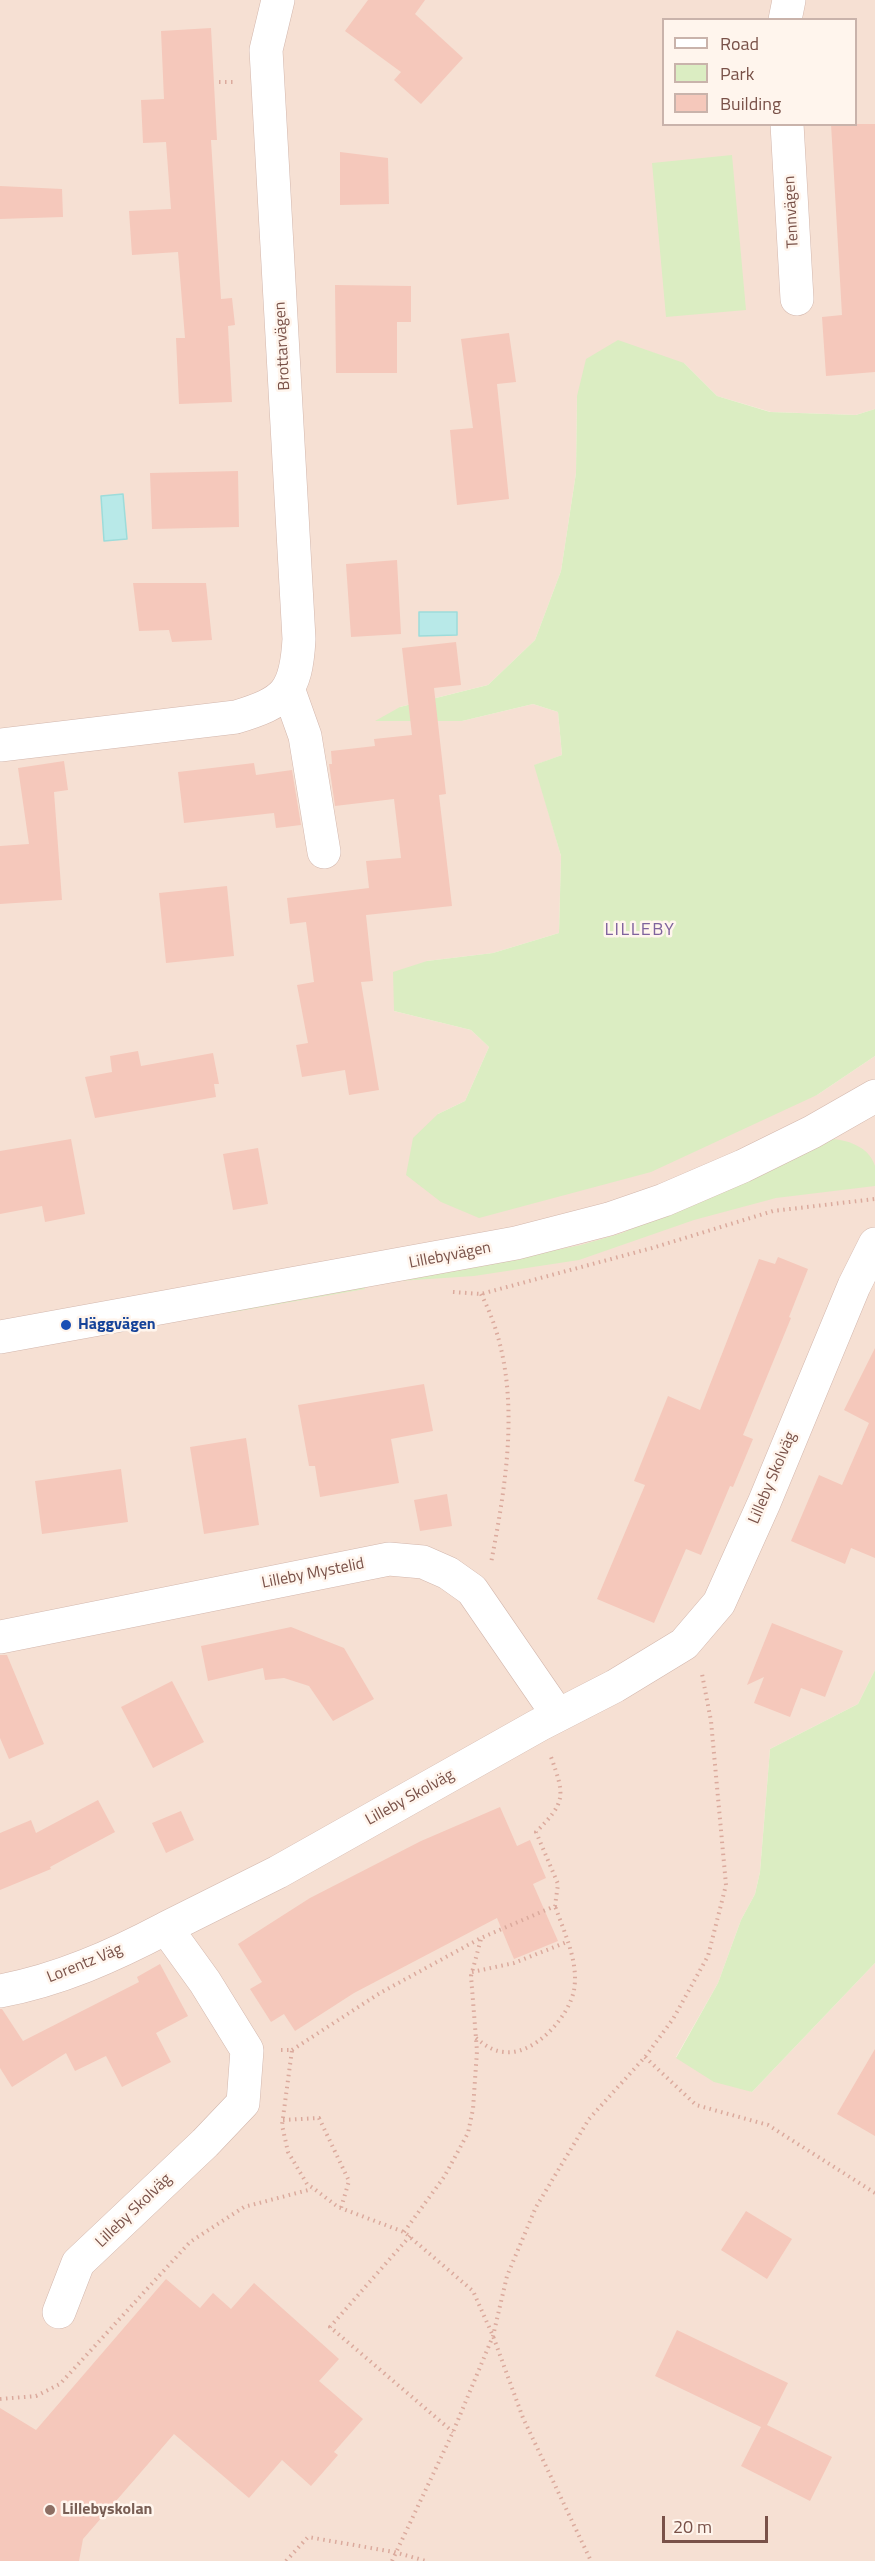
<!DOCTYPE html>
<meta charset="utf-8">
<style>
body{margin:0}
#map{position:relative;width:875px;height:2561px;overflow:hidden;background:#fef0e5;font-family:"Titillium Web",sans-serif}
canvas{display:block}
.legend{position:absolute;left:662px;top:18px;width:195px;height:108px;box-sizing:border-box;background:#fff5ed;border:2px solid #c9b3ab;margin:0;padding:8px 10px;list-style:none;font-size:18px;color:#795148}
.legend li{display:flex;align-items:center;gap:12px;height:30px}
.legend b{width:30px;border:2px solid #c9b3ab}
.scale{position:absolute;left:662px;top:2516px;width:106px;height:27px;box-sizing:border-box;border:3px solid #795148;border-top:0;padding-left:8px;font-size:18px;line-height:21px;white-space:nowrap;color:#795148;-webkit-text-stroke:4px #fff5ed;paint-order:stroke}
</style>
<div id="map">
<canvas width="875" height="2561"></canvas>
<ul class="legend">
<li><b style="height:8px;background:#fff"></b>Road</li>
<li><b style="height:16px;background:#dbedc2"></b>Park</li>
<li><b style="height:16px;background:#f5c8bb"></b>Building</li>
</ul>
<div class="scale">20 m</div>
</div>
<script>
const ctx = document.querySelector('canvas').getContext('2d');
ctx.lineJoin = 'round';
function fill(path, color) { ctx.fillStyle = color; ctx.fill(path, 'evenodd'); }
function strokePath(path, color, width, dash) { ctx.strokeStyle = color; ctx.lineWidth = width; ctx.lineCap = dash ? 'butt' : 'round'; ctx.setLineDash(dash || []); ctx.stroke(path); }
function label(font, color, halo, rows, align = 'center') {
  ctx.font = font + ' "Titillium Web",sans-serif'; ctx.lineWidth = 5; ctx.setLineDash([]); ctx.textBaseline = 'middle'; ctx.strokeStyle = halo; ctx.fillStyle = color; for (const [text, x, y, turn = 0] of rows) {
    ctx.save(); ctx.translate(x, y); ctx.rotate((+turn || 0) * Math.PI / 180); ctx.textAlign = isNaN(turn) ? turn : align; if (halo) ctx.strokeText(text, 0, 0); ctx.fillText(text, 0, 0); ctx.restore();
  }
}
fill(new Path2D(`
 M0,0H875V409L856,415L771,412L717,396L684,363L577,396L576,473L561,571L535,640L488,685L400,707L462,721L533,704L558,712L562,755L535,765L561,856L559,933L493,953L427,961L394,1011L471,1030L489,1047L465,1101L438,1114L817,1095L875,1056V1670L858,1704L770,1749L760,1872L755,1894L741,1920L718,1983L676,2057L752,2092L875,1963V2561H0ZM664,20H856V124H664Z`), '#f6e0d3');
fill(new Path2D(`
 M732,155L746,310L666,317L652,163Z
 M618,340L684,363L717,396L770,412L856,415L875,409V1056L817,1095L651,1172L479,1218L441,1202L406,1175L413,1138L438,1114L465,1101L489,1047L471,1030L394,1011L393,972L427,961L493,953L559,933L561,856L534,765L562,755L558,712L533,704L462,721H375L400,707L488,685L535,640L561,571L576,473L577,396L586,359Z
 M825,1139C843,1138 869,1145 875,1166C875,1172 875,1180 875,1186L776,1198L694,1220L579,1260L474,1276L399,1281L581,1245L622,1233L708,1196Z
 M363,1284L365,1289L228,1313L227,1309Z
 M875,1670V1963L752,2092L714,2082L676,2058L718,1983L741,1920L755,1894L760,1872L770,1749L858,1704Z`), '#dbedc2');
const water = new Path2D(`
 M123,494L127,539L104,541L101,496Z
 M419,612H457V635L419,636Z`);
fill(water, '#b8e9e8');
strokePath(water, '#9ddcda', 1.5);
fill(new Path2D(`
 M368,0H425L415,14L463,58L421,104L394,80L401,72L345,31Z
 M211,28L217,140H211L221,299L232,298L235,325L228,326L232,402L179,404L176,338H185L178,252L132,255L129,211L171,209L166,142L143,143L141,100L164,99L161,31Z
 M831,124H875V372L826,376L822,317L842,315Z
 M340,152L388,158L389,204L340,205Z
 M0,186L62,189L63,217L0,219Z
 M335,285L411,286V322H397V373H336Z
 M509,333L516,382L497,384L509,499L457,505L450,430L473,428L461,339Z
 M238,471L239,527L152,529L150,473Z
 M397,560L401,634L351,637L346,564Z
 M133,583H206L212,640L172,642L169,630L139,631Z
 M456,642L461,685L434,688L446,794L439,795L452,906L366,915L373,981L361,982L379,1090L349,1095L345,1070L302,1077L296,1045L308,1043L297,985L314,982L306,922L290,924L287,898L369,888L366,861L401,858L394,799L335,806L329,764H332L331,751L375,746L374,739L412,735L402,648Z
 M64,761L68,790L54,792L62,900L0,904V846L29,844L18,768Z
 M254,763L256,775L292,770L301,825L276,828L274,813L184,823L178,772Z
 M227,886L234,956L166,963L159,893Z
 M138,1051L141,1066L213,1053L219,1084H214L216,1097L95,1118L85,1077L112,1072L110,1056Z
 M71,1139L85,1214L45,1222L42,1206L0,1214V1151Z
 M258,1148L268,1204L233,1210L223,1154Z
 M778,1257L808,1269L789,1317L791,1318L743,1435L753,1439L733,1487L730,1486L701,1555L686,1549L654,1623L597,1599L645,1485L634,1481L668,1396L700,1410L759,1259L775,1264Z
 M875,1348V1558L851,1548L845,1564L791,1541L819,1475L842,1485L869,1423L844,1410Z
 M424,1384L433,1431L391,1439L399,1483L320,1497L315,1466H309L298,1405Z
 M246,1438L259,1525L204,1534L190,1447Z
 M121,1469L128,1522L42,1534L35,1481Z
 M447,1494L452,1526L420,1531L414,1500Z
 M772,1623L843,1651L825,1697L801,1688L790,1717L754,1703L764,1677L747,1685Z
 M291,1627L344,1648L374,1699L333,1721L309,1686L284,1678L265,1680L263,1668L208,1681L201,1646Z
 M0,1655H7L44,1744L9,1759L0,1738Z
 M172,1681L204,1742L153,1768L121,1707Z
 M98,1800L115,1832L50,1867L51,1869L0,1890V1833L31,1820L36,1833Z
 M500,1807L517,1846L530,1840L546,1878L533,1884L558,1941L514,1959L497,1918L354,1993L295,2031L284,2014L271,2022L250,1989L262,1982L238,1944L310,1898L421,1841Z
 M181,1811L194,1840L166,1853L152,1823Z
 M160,1964L188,2016L156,2033L171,2062L122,2087L106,2056L75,2071L66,2053L12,2087L0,2068V2009H2L23,2041L139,1982L137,1977Z
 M875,2049V2136L837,2114Z
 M746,2211L792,2239L767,2279L721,2250Z
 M166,2279L200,2308L213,2293L231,2309L254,2283L339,2359L319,2381L363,2419L334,2452L338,2455L311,2486L282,2460L249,2498L174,2434L83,2539L79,2561H0V2408L36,2430Z
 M677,2330L788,2383L767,2425L832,2457L810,2501L741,2466L761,2427L655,2376Z`), '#f5c8bb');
const minor = new Path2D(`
 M785,20L789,0
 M787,124L797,299
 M289,691L305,736L324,852
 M0,745L236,717C285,702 296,693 299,639L266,50L278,0
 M0,1337L516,1243L609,1219L664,1200L743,1166L812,1132L875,1096
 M0,1637L389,1559L423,1562L448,1573L472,1590L558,1715
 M0,1991C59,1980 113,1956 166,1928
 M59,2312L78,2263L205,2143L243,2103L247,2050L205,1982L166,1928L278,1872L539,1725L615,1686L684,1644L719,1603L764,1503L854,1286L875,1244`);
strokePath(minor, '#d3b7ad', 34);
strokePath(new Path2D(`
 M219,82H233
 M453,1292L481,1294L652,1248L773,1211L875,1199
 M481,1294C524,1377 508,1474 491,1563
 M472,1972L514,1963L567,1942
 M476,2038C485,2045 492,2051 504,2052C534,2056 569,2017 574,1990C579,1962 564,1932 555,1906
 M281,2050H292L282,2125L288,2152L307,2184L313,2188L338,2207L404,2232L473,2291L493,2336L523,2418L591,2561
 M292,2050L380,1993L481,1938L555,1906L558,1884L536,1832C566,1802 565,1796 551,1757
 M645,2057L696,2105L768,2125L875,2193
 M283,2120L319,2118L349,2181L341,2208
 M404,2232L444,2177L468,2133L473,2109L477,2051L471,1976L481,1939
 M410,2236L330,2327L453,2432
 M0,2399L36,2396L60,2384L190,2242L244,2207L312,2189
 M286,2561L308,2537L394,2552L426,2561
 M392,2561L453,2432L493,2336L507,2276L536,2207L589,2119L645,2057L673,2019L708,1956L726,1885L711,1721L702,1674`), '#dbaa9d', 4, [1.5, 4.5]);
strokePath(minor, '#fff', 33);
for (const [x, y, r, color] of [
 [66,1325,6,"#1a4fb4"],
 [50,2510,6,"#8d6e63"]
]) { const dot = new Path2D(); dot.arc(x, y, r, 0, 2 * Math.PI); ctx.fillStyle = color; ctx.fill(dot); strokePath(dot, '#fff5ed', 2); }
label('16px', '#795148', '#fff5ed', [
 ["Tennvägen",792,212,-93],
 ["Brottarvägen",283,346,-93],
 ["Lillebyvägen",450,1256,-11],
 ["Lilleby Skolväg",773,1478,-67],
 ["Lilleby Mystelid",313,1574,-11],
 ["Lilleby Skolväg",410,1798,-29],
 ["Lorentz Väg",85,1964,-22],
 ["Lilleby Skolväg",134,2211,-44]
]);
label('bold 16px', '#164399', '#fff5ed', [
 ["Häggvägen",78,1325]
], 'left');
label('bold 16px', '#785e54', '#fff5ed', [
 ["Lillebyskolan",62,2510]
], 'left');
ctx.letterSpacing = '1.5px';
label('18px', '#7f639d', '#fff5ed', [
 ["LILLEBY",640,931]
]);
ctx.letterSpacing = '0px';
</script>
